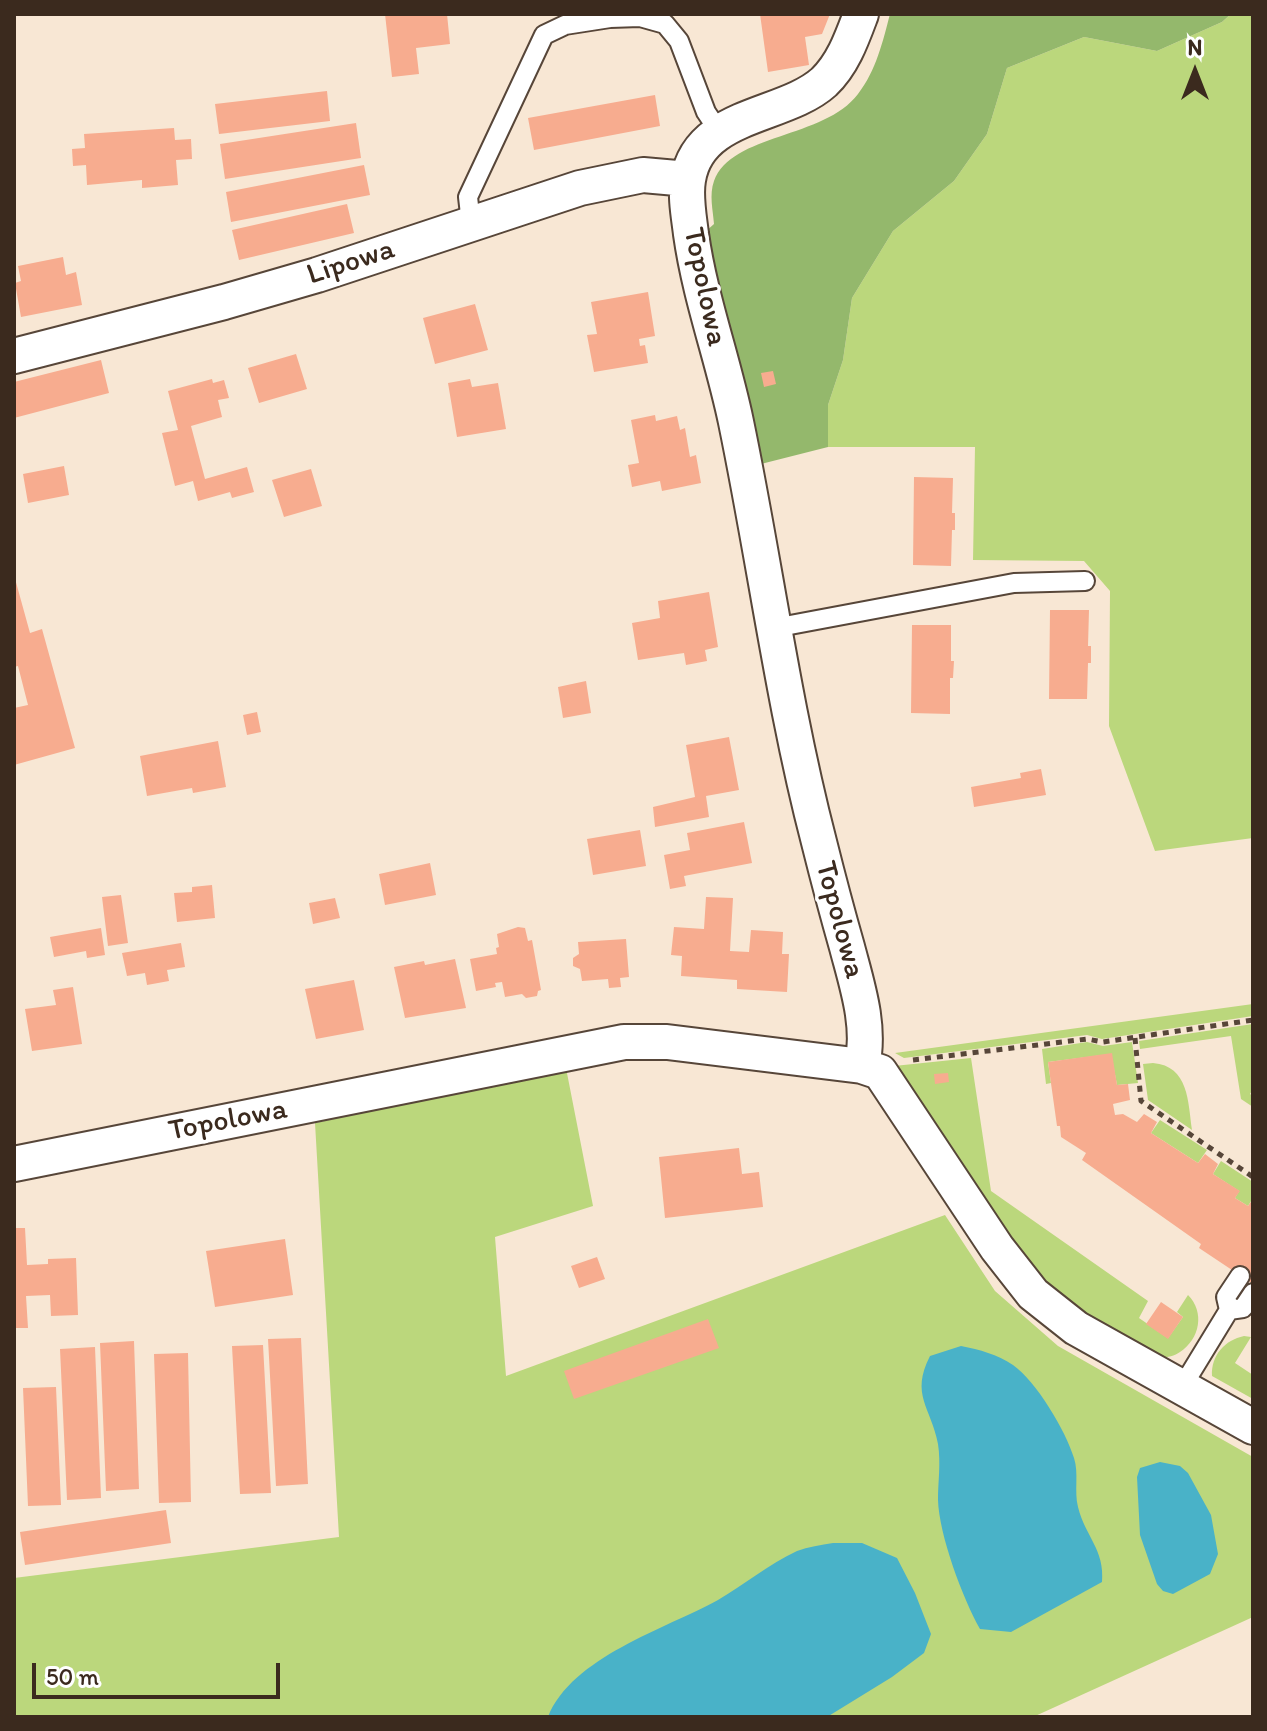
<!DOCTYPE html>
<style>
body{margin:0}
#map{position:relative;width:1267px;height:1731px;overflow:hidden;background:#f8e7d4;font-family:Itim,sans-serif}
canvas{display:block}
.frame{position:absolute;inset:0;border:16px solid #3b2a1e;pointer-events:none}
.north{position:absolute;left:1155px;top:32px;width:80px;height:80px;-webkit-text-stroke:6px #fff;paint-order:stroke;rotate:0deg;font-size:22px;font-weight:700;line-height:32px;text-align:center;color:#3b2a1e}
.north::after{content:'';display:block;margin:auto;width:28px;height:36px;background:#3b2a1e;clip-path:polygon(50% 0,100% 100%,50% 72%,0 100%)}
.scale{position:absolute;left:32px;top:1663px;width:248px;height:36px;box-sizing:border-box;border:4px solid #3b2a1e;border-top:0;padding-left:10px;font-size:24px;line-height:28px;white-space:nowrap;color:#3b2a1e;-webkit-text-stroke:6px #fff;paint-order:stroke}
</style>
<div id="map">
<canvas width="1267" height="1731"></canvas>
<div class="frame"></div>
<div class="north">N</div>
<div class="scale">50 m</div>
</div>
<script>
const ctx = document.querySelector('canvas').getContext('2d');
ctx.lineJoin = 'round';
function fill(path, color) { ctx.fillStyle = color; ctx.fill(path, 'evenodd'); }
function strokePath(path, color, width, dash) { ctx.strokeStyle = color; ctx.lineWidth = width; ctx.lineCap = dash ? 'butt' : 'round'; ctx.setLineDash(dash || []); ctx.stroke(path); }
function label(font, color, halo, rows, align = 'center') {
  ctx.font = font + ' Itim,sans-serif'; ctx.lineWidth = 7; ctx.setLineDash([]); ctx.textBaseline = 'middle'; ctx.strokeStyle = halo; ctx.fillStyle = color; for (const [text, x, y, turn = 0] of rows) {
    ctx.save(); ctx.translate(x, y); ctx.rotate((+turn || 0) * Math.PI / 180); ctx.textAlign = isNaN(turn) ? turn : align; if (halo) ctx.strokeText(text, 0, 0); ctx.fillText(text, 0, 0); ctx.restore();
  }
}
fill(new Path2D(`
 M1231,14H1253V838L1155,851L1109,726L1110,591L1084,561L973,560L975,447H828V405L843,360L852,298L893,231L954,181L987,134L1007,68L1084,37L1157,51L1222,22Z
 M1253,1004V1016L1102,1039L1087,1035L904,1058L895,1053Z
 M1253,1024V1089L1250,1094L1253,1096V1107L1241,1099L1231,1036L1140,1049L1139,1041Z
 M1087,1042L1103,1046L1132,1042L1138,1083L1117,1085L1111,1054L1048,1062L1051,1083L1046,1084L1042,1049Z
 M971,1058L991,1191L1148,1301L1139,1318L1168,1338L1183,1317L1177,1312L1188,1295C1205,1312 1200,1339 1180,1352C1175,1356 1167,1357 1161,1358L1092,1323L1040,1282L894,1066Z
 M1153,1063C1189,1066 1188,1102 1192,1130L1148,1100L1143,1064Z
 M566,1068L593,1206L495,1237L506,1376L945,1215L995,1291L1058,1346L1253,1457V1617L1033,1717H14V1578L339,1537L315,1123Z
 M1160,1120L1207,1150L1198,1163L1151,1133Z
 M1221,1161L1253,1182V1198L1248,1206L1235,1198L1239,1191L1213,1174Z
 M1244,1336L1251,1337L1235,1363L1253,1375V1399L1212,1376C1211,1355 1225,1340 1244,1336Z`), '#bbd77c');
fill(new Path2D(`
 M890,14H1231L1222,22L1157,51L1084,37L1007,68L987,134L954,181L893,231L852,298L843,360L828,405V447L757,465L705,232L714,224C713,210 709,195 714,181C732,133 824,139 858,94C876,71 883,41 890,14Z`), '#94b86c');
fill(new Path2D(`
 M961,1346C980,1350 997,1354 1013,1365C1036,1381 1066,1431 1074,1458C1079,1473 1074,1491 1078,1507C1085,1536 1105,1550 1102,1582L1011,1632L980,1629C963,1599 939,1535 938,1500C938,1481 941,1464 938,1444C931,1407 910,1395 930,1356Z
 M1160,1462L1180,1466L1188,1473L1211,1515L1218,1554L1210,1574L1173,1594L1163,1591L1157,1584L1140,1535L1137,1477L1140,1468Z
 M833,1543H862L897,1558L915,1593L931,1634L924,1653L892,1677L827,1717H548C572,1657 665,1629 718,1600C744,1585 769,1564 797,1551C808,1547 821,1545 833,1543Z`), '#49b2c8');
fill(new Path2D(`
 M385,14H447L450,44L416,48L419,74L392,77Z
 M760,14H830L822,34L805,37L809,65L768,72Z
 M327,91L330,121L219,134L215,104Z
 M655,95L660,126L534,150L528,118Z
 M356,123L361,158L225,179L220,144Z
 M174,128L175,140L191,139L192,159L176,160L178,185L142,188V180L87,185L86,165L73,166L72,149L85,148L84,134Z
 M364,165L370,195L231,222L226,192Z
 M347,204L354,233L239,260L232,230Z
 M63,257L66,275L76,272L82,305L21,317L15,283L21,281L18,266Z
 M648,292L655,336L639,339L640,346L645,345L648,363L594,372L587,335L597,334L591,302Z
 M475,304L488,350L435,364L423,318Z
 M296,354L307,389L259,403L248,368Z
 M101,360L109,393L14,418V382Z
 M773,371L776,384L764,387L761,373Z
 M212,379L213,383L224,380L229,398L218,400L222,417L191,426L205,479L247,467L254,492L232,498L230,492L198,501L193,481L175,486L162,433L178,430L168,391Z
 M470,379L472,387L498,383L506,429L457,437L448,383Z
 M655,415L656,421L677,416L680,430L685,428L690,457L696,455L701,483L662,491L660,481L632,487L628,465L639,463L631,420Z
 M64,466L69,495L28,503L23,474Z
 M311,469L322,506L284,517L272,480Z
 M914,477L953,478L952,513H955V530H952L951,566L913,565Z
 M14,575L30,633L42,629L75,748L14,765V708L28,705L18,666L14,667Z
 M709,592L718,647L705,650L707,661L686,665L684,653L638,660L632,623L660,618L658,601Z
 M1050,610H1089L1088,646H1091V663H1088L1087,699H1049Z
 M912,625H951V661H954L953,678H950V714L911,713Z
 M586,681L591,713L563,718L558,687Z
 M257,712L261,732L247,735L243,715Z
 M729,737L739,790L706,796L709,817L655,827L653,807L695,797L686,745Z
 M218,741L226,787L193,793L192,788L147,796L140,756Z
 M1041,769L1046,795L974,807L971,787L1021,778L1020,773Z
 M744,822L752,863L684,876L686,886L670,889L664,855L690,850L687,833Z
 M640,830L646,866L593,875L587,839Z
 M430,863L436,895L385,905L379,874Z
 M212,885L215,918L177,922L174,893L192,892V887Z
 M121,895L128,943L108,946L102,897Z
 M706,897L733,898L730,951L749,952L751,930L783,932L782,954H789L787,992L737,989V980L681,976L682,956L671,955L674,927L704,929Z
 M335,898L340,918L313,924L309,903Z
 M518,927L525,928L528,941L532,940L541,990L538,991L537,996L526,998L522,994L505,997L502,982L495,983L496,987L476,991L470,959L497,954L496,948L499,947L497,934Z
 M101,928L105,955L87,958L86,951L54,957L50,937Z
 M626,939L629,977L620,978L621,987L609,988L608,979L582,981L580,969L573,966V958L579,954L578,942Z
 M181,943L185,967L167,970L169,981L147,985L145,973L127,976L122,953Z
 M455,959L466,1008L405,1018L394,967L424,961L425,965Z
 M354,980L364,1030L316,1039L305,989Z
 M73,987L82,1044L32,1051L25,1009L56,1005L53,990Z
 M1112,1053L1117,1085L1128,1084L1130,1100L1113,1104L1115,1115L1123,1114L1137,1122L1144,1114L1157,1122L1151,1133L1198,1163L1205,1154L1218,1164L1213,1174L1240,1191L1235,1198L1248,1206L1253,1199V1284L1199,1248L1201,1244L1082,1160L1086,1153L1061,1137L1060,1126H1057L1048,1062Z
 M948,1073L949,1082L935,1084L934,1074Z
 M739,1148L742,1174L759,1172L763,1207L665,1218L659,1157Z
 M14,1228H25L27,1265L48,1264V1259L76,1258L78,1315L51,1316L50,1295L26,1296L28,1328H14Z
 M285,1239L293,1295L215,1307L206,1251Z
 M597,1257L605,1279L579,1288L571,1266Z
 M1161,1302L1183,1317L1168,1339L1146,1324Z
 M708,1319L719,1348L574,1399L564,1371Z
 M301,1338L308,1484L276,1486L268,1339Z
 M134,1341L139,1489L106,1491L100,1343Z
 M263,1345L271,1493L240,1494L232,1346Z
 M95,1347L101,1498L67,1500L60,1349Z
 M188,1353L191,1502L159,1503L154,1354Z
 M56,1387L61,1505L28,1506L23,1388Z
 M166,1510L171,1543L25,1565L20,1532Z`), '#f7ac8f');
const lane = new Path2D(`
 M471,223L468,197L544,35L565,25L610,18L640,17L665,24L679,41L706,112L720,133
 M774,628L1014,583L1085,581
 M1229,1310L1243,1308L1253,1293
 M1182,1387L1229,1310L1226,1297L1240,1276`);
const street = new Path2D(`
 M861,14C852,38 843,64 824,82C784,118 698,113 688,180C685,197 689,217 691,234C700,298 723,359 736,422C765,562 783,704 819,842C828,878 837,912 847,947C857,985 871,1026 862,1066
 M14,356L224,302L317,275L580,188L643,175L688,179
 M14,1164L624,1042H667L862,1066L880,1072L997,1248L1033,1294L1076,1328L1253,1427`);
strokePath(lane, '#574639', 22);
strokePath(street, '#574639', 38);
strokePath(new Path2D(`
 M1135,1038L1141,1101L1253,1177
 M913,1060L1087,1039L1103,1042L1253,1020`), '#574639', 5, [6, 6]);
strokePath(lane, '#fff', 18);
strokePath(street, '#fff', 34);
label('30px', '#3b2a1e', '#fff', [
 ["Lipowa",351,263,-18],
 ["Topolowa",704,287,78],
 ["Topolowa",839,920,75],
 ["Topolowa",228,1121,-11]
]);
</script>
